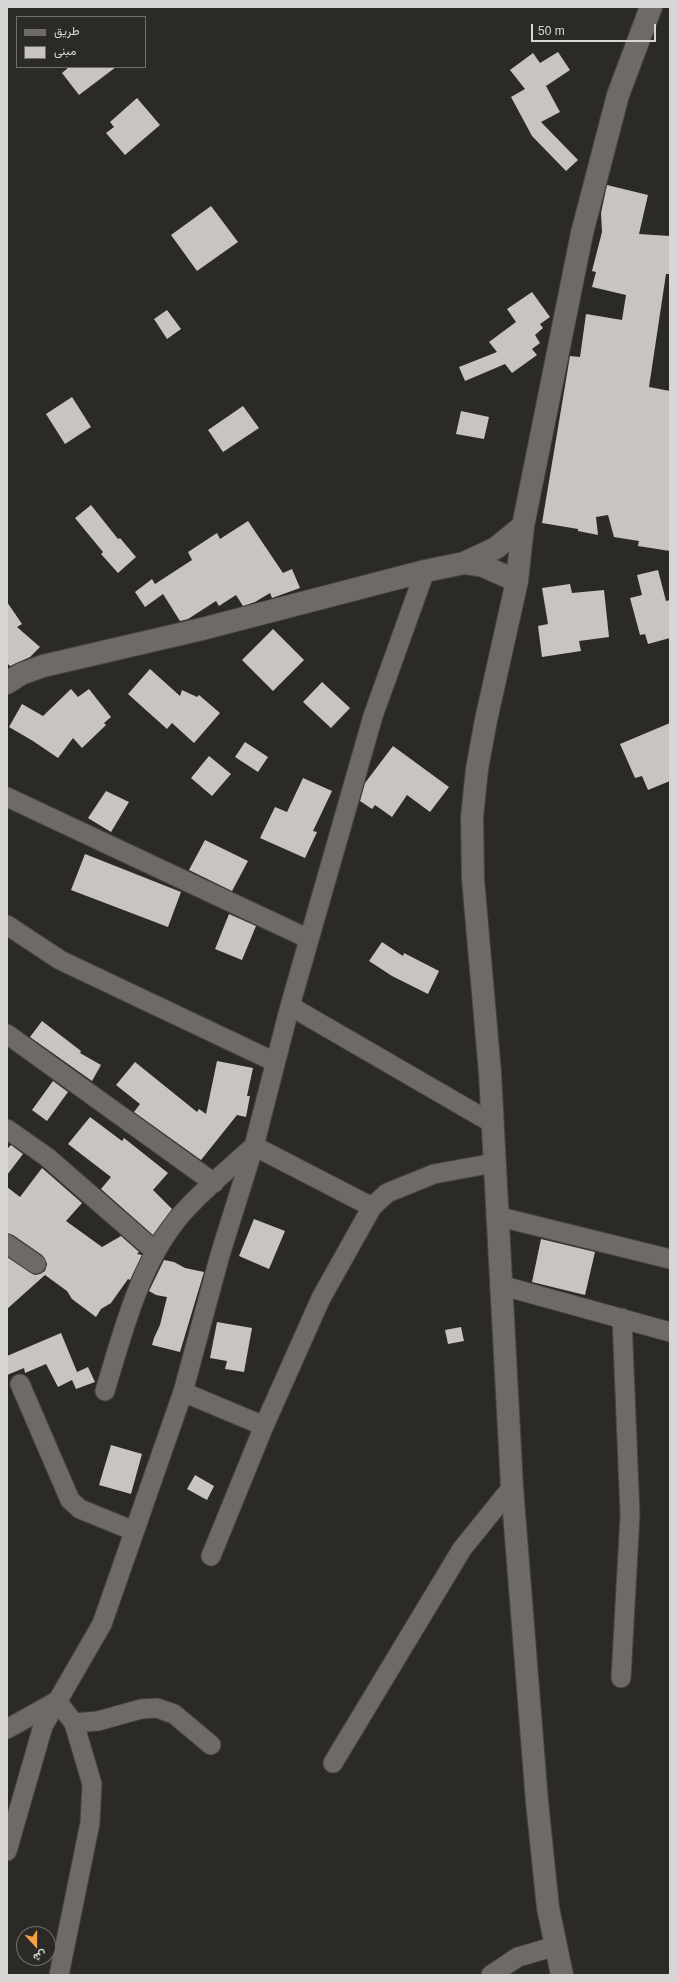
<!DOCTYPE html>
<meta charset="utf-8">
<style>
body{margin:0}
#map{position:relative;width:677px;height:1982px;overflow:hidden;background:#2c2a27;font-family:Helvetica,Vazirmatn,sans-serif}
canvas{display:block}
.frame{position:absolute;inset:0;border:8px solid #d8d6d4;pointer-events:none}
.legend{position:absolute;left:16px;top:16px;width:130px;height:52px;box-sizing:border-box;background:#2c2a27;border:1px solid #716f6c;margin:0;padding:5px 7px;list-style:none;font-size:12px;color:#d8d6d4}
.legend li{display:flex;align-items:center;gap:8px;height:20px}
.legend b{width:20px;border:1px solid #716f6c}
.north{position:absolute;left:16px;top:1926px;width:40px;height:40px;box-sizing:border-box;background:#2c2a27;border:1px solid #716f6c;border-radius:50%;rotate:159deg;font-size:11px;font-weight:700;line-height:16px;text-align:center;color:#d8d6d4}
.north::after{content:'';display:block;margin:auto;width:14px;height:18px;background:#f6a246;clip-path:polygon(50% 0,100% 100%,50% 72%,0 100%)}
.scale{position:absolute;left:531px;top:24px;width:125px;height:18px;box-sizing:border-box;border:2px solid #d8d6d4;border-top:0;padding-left:5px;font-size:12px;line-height:14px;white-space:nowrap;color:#d8d6d4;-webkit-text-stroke:3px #2c2a27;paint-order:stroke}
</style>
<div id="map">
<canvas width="677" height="1982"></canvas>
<div class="frame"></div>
<ul class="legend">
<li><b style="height:5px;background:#6d6a67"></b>طريق</li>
<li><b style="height:11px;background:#c8c5c1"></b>مبنى</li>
</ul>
<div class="north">ش</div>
<div class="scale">50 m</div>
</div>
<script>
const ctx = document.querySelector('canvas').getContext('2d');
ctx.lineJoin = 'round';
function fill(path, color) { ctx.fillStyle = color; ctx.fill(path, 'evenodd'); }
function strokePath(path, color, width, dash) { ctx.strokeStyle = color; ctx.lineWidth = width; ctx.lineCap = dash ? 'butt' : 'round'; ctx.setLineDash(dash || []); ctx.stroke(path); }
fill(new Path2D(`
 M558,52L570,70L546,86L560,112L541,122L578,160L566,171L532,136L511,97L525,89L510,70L533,53L540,63Z
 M69,67H116L79,95L62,73Z
 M137,98L160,125L125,155L106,133L114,127L110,122Z
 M607,185L648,195L639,234L670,236V274H666L649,387L670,391V551L638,546L639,541L614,537L608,515L596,517L598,535L578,531V529L542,523L570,356L580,357L586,314L622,320L626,295L592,287L596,272L592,271L602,232L601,213Z
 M211,206L238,242L197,271L171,235Z
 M532,292L550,317L540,324L543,328L535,335L540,343L532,349L537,355L512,373L505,364L465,381L459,367L497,352L489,342L516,322L507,309Z
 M167,310L181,329L167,339L154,319Z
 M72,397L91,427L65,444L46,414Z
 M243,406L259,428L223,452L208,430Z
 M461,411L489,417L484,439L456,434Z
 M91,505L118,539L120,538L136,557L118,573L101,554L103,552L75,518Z
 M248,521L283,573L292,569L300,588L272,598L270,593L255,602L243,606L236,595L219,606L216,601L188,619L180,621L163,594L145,607L135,592L152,579L155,584L192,560L188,552L217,533L220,539Z
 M658,570L666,601L670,600V638L648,644L645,634L640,635L630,598L642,595L637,575Z
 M570,584L572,593L604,590L609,637L579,641L581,651L542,657L538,626L548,624L542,588Z
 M7,602L22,624L17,627L40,647L30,657L10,666L7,663Z
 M273,629L304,660L273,691L242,660Z
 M150,669L180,696L182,690L197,697L199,695L220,713L194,743L172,723L167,729L128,694Z
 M322,682L350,708L331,728L303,702Z
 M71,689L78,697L89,689L111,717L104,723L106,725L82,748L73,738L58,758L33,741L9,727L22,704L43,716Z
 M670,723V781L648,790L642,776L635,778L620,744Z
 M245,742L268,757L258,772L235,757Z
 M393,746L449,787L430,812L407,795L392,817L375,805L372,809L360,801L365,783Z
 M209,756L231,774L212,796L191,778Z
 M303,778L332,791L313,831L317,832L305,858L260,838L275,807L287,812Z
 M106,791L129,802L111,832L88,818Z
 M205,840L248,861L232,891L189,870Z
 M85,854L181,892L168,927L71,890Z
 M229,914L256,926L242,960L215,949Z
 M382,942L403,956L404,953L439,971L428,994L392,976L369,961Z
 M42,1021L81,1051L80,1053L101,1065L92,1081L30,1037Z
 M217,1061L253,1068L247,1096H250L246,1117L237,1115L201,1160L134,1112L140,1104L116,1085L135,1062L197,1112L199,1109L206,1114Z
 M53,1081L68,1092L47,1121L32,1110Z
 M90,1117L122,1141L124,1138L168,1173L153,1190L172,1209L153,1235L101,1189L111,1177L68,1144Z
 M11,1145L23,1154L7,1175V1149Z
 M42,1168L82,1203L66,1221L102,1247L121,1236L139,1252L137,1254L142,1255L130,1280L128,1279L111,1303L101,1309L96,1317L72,1299L67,1291L45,1275L7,1309V1257L35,1275L40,1274L45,1271L47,1264L42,1255L13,1235L7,1233V1187L20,1197Z
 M254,1219L285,1231L269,1269L239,1256Z
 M541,1239L595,1252L585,1295L532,1282Z
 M164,1260L174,1262L185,1268L204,1272L180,1352L152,1345L154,1338L160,1325L167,1297L156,1295L149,1291Z
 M217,1322L252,1328L244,1372L225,1369L227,1361L210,1358Z
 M461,1327L464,1341L448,1344L445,1330Z
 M61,1333L77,1372L88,1367L95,1382L76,1389L72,1380L58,1387L46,1364L25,1373L24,1368L7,1375V1356Z
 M111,1445L142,1454L131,1494L99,1485Z
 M195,1475L214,1486L207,1500L187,1489Z`), '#c8c5c1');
const street = new Path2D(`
 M7,797L309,939
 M7,925L60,960L275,1062
 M290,1006L492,1123
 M7,1034L214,1183
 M7,1129L47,1157L155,1251
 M496,1216L670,1259
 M7,1244L36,1264
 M500,1285L670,1332
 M20,1384L70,1500L80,1509L134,1531
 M105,1391C124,1328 142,1254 189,1206C209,1185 232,1166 254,1146L372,1207
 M183,1392L264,1426
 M211,1556L264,1426L321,1298L372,1207L387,1193L434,1174L494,1163
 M621,1678L630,1515L622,1318
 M74,1723L98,1721L141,1709L157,1708L174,1714L211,1745
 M7,1729L57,1701L74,1723L92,1784L90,1823L59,1975
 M333,1763L462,1549L512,1487
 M7,1851L43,1726L102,1624L183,1392L220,1255L254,1146L290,1006L373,716L425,571
 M491,1975L518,1957L556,1946`);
const secondary = new Path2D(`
 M464,563L483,566L517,581
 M7,683L21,674L43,666L202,629L425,571L464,563L496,548L523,526
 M562,1975L548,1908L537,1802L512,1487L490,1073L473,879L472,817L477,769L486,720L517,581L523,526L582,233L618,95L651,7`);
strokePath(street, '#474543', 21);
strokePath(secondary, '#474543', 24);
strokePath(street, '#6d6a67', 19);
strokePath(secondary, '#6d6a67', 22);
</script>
